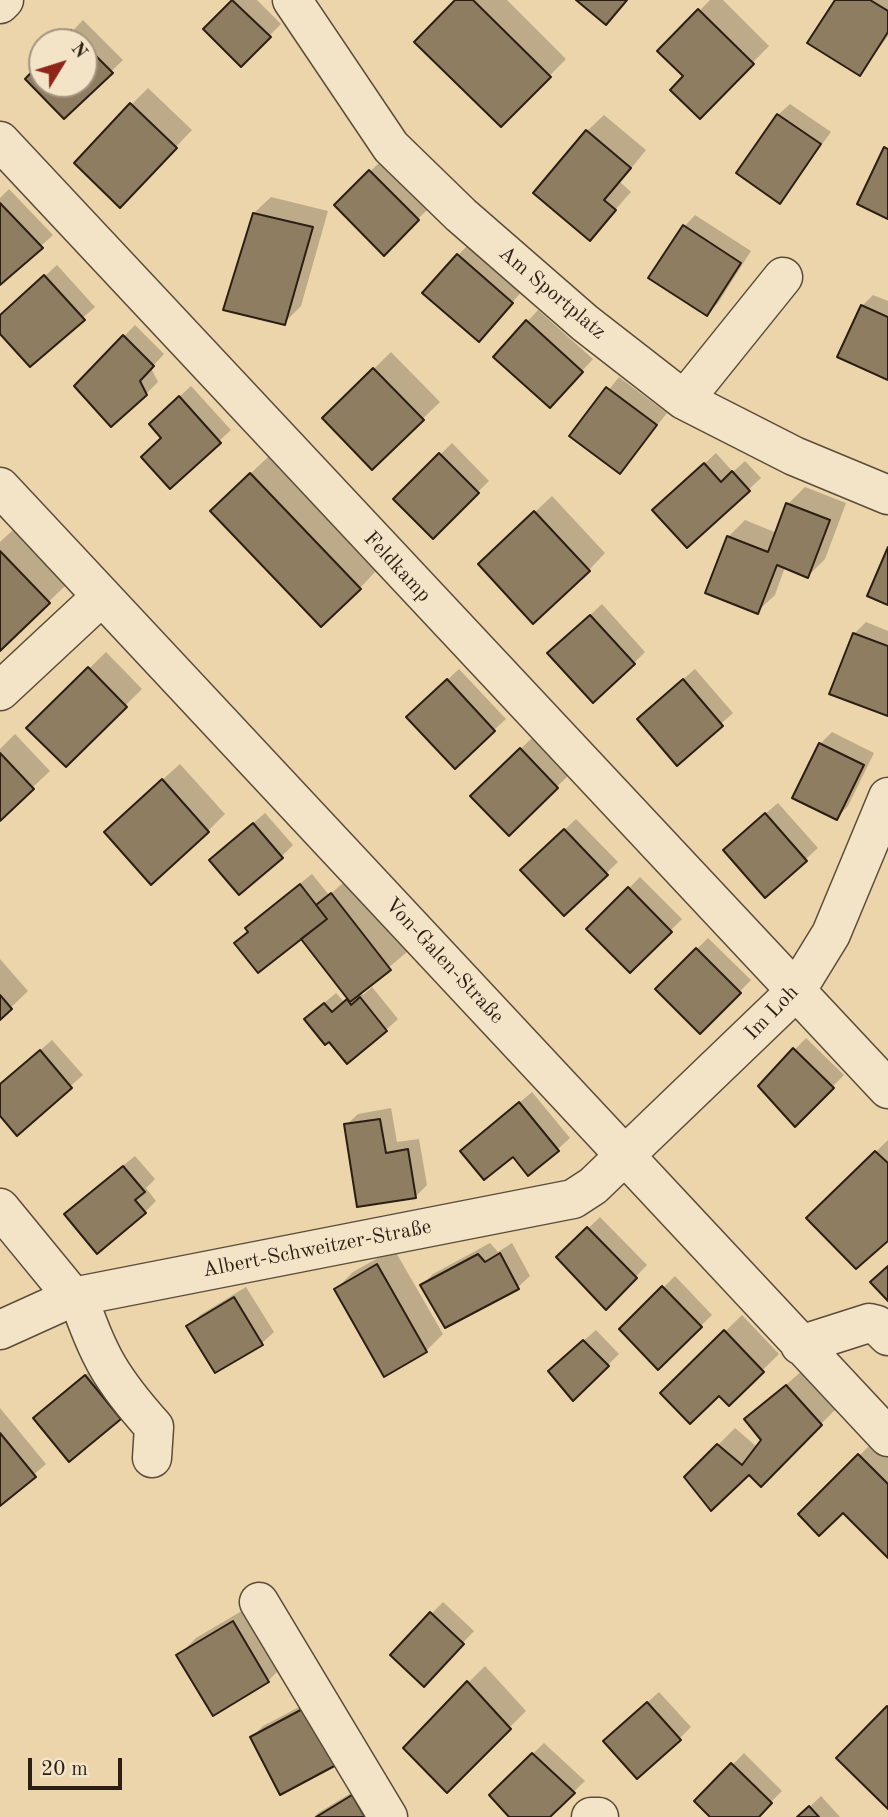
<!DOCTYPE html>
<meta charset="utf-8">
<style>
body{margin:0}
#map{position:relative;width:888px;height:1817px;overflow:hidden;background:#ecd5aa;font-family:"Old Standard TT",serif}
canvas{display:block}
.north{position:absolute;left:28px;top:28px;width:70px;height:70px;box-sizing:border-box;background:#f3e4c8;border:2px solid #a39580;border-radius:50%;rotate:52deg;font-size:19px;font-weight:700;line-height:28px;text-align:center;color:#2b1e14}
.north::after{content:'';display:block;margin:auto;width:24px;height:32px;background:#8f2418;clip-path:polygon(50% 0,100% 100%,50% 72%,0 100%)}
.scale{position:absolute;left:28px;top:1758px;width:94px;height:32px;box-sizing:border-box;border:4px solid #2b1e14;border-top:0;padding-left:9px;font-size:21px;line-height:24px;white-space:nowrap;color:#2b1e14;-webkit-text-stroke:5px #f3e4c8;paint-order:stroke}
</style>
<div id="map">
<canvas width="888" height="1817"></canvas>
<div class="north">N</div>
<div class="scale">20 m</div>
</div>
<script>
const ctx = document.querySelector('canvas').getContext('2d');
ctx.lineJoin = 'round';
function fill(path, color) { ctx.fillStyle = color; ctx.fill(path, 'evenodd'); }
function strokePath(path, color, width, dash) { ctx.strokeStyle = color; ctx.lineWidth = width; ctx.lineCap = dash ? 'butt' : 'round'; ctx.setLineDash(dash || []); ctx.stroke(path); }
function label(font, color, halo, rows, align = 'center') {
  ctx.font = font + ' "Old Standard TT",serif'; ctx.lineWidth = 5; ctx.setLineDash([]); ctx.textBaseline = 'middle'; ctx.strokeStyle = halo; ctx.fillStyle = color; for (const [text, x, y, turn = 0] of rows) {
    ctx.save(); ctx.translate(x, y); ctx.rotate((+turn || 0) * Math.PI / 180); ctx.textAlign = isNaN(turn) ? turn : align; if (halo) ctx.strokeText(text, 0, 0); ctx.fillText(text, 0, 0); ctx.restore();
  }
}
fill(new Path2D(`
 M234,0H257L281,24L241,64L205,29Z
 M458,0H507L566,59L501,125Z
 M710,0H723L769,46L700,116L686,76L660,51Z
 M837,0H888V36L860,74Z
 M83,20L123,60L64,117L27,79L42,63V84H84V42H62Z
 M148,88L192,130L136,189L131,105Z
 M790,104L831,132L780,202L778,115Z
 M604,115L646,150L620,182L631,192L589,239L587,131Z
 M382,160L429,208L384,253L336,205Z
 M9,189L53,235L0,283V198Z
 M271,197L328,211L301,306L284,323L254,213Z
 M695,215L751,251L718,303L707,314L684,227Z
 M469,244L523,290L490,328L458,255Z
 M57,265L95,307L30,364L0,331V317Z
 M873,295L888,301V378L862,306Z
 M538,310L593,359L561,394L527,322Z
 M135,325L164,354L151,368L158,382L146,394L76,386Z
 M391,352L440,402L372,468L324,418Z
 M619,377L667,413L620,472L572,436Z
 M191,386L231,430L170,486L162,413Z
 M452,443L489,481L433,536L396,499Z
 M716,453L733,472L745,461L761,478L687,546L666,499Z
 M268,457L376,571L360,588L229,494Z
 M805,487L846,503L825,559L808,576L785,567L775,595L758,611L728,537L745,520L777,533L788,504Z
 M552,496L605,553L589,570L497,548Z
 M13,530L66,585L0,649V542Z
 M602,604L645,652L634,663L561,642Z
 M866,622L888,631V714L832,693L855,633Z
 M106,652L142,689L66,765L29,728Z
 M459,669L506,719L455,766L420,705Z
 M695,669L733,713L677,763L650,708Z
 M832,732L874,753L848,806L837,818L820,744Z
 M15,734L50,771L0,818V749Z
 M532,738L568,776L509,833L472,796Z
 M180,764L225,814L208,831L123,815Z
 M778,803L818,848L766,895L737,838Z
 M265,813L293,845L281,857L223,849Z
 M576,819L618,862L564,914L522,870Z
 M312,874L329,895L349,878L407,952L361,991L363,995L372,987L398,1019L386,1030L318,1008L336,993L344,1002L349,998L301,937L237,943L259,916Z
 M640,877L682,919L630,971L589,929Z
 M708,938L751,980L700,1032L657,989Z
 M0,959L28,991L0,1018Z
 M806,1038L844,1075L795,1125L760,1086Z
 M52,1040L83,1075L17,1133L0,1113V1085Z
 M532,1092L570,1138L558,1149L529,1174L513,1154L462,1151Z
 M391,1108L397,1142L419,1139L427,1185L415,1197L346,1125L358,1114Z
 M888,1140V1239L808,1218Z
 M135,1156L155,1179L146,1188L156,1201L145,1212L77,1203Z
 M600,1217L647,1265L606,1308L559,1257Z
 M490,1243L498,1252L512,1243L530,1276L518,1287L445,1326L422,1285L433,1274Z
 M394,1249L443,1334L426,1351L336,1289L353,1272Z
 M675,1276L712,1315L658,1368L622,1329Z
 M246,1287L274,1332L262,1343L216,1371L189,1326L200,1315Z
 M742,1315L779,1354L729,1403L719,1393H662Z
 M596,1330L619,1354L573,1399L561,1360Z
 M97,1365L132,1407L70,1460L47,1407Z
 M804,1369L838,1407L761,1484L749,1473L686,1477L735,1428L757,1447L763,1440L747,1419Z
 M0,1408L46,1464L0,1504Z
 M876,1439L888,1451V1555L843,1510L801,1514Z
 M443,1602L474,1631L424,1684L392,1654Z
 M250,1606L285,1664L268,1681L179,1655L196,1638Z
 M485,1666L526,1711L447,1790L468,1683Z
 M659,1692L691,1727L679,1739L617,1730Z
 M322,1695L351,1750L252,1737L263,1726Z
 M544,1743L585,1781L547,1817H511L491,1795Z
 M744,1753L782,1791L756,1817H713L697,1801Z
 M364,1785L383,1817H314L318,1813Z
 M821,1796L840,1817H799Z`), '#0003');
const building = new Path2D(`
 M232,0L271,37L241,67L203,29Z
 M455,0H473L551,77L501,127L414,42Z
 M576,0H627L606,25Z
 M835,0H870L888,11V32L860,76L807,43Z
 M698,9L754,64L700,119L670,90L683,76L657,51Z
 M71,30L83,42H60Z
 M84,44L113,73L64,119L25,79L42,61V84H84Z
 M130,103L177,148L120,208L74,163Z
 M777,114L821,144L780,204L736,173Z
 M586,130L631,168L604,200L616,210L590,241L533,193Z
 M884,147L888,149V219L857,204Z
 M369,170L419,220L384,256L334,205Z
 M0,203L43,248L0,285Z
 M253,213L313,227L285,325L223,310Z
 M683,225L741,263L707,316L648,278Z
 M457,254L513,303L479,342L422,293Z
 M44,275L85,320L30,367L0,334V315Z
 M861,305L888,317V380L837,357Z
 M526,320L583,372L550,408L493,357Z
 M123,335L154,366L140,381L147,395L111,427L74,386Z
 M373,368L424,420L372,470L322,418Z
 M606,387L657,425L620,474L569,436Z
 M179,396L221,443L170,489L141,457L161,438L149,424Z
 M439,453L479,493L433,539L393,499Z
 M704,463L721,482L732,471L750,491L687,548L652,510Z
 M250,473L361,589L321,627L210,511Z
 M786,503L830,520L808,578L777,565L758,614L705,593L727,536L768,552Z
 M534,511L590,571L533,624L478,564Z
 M888,547V605L867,596Z
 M0,551L50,603L0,651Z
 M590,615L635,664L593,703L547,653Z
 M853,633L888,646V716L829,694Z
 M88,667L127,707L66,767L26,728Z
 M447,679L495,731L455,769L406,717Z
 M683,679L723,726L677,766L637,719Z
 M819,743L864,765L837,820L792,798Z
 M520,748L558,788L509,836L470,796Z
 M0,753L34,789L0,821Z
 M162,779L209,832L151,885L104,832Z
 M765,813L807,861L765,898L723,850Z
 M253,823L283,858L239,895L209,860Z
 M564,829L608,875L564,916L520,870Z
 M300,884L327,919L258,973L234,943L248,932L245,928Z
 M628,887L672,932L630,973L586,929Z
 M331,893L391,970L350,1002L301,939L327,919L316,905Z
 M696,948L741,993L700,1034L655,989Z
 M0,995L12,1009L0,1020Z
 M360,997L387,1031L347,1064L329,1042L325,1045L304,1019L324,1003L332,1012L347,999L351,1005Z
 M793,1048L834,1088L795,1127L758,1086Z
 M40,1050L72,1088L17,1136L0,1116V1084Z
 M519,1102L559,1151L528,1176L513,1157L484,1180L460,1151Z
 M380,1119L386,1153L408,1149L416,1198L357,1207L344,1124Z
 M875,1151L888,1163V1241L856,1269L806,1218Z
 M123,1166L145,1192L135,1200L146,1213L97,1254L64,1214Z
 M587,1227L637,1278L606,1310L556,1257Z
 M500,1253L519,1289L445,1328L420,1285L478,1254L485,1262Z
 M377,1264L427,1352L384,1377L334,1289Z
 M888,1266V1301L870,1282Z
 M662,1286L702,1327L658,1370L619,1329Z
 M234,1297L263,1345L215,1373L186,1326Z
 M724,1330L764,1372L729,1406L719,1396L690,1424L660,1393Z
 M583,1340L609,1366L573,1401L548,1371Z
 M85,1375L121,1419L69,1462L33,1418Z
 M786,1385L822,1425L761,1487L749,1475L711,1511L684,1477L717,1444L742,1465L761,1440L744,1419Z
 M0,1433L36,1477L0,1506Z
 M858,1454L888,1484V1558L843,1513L819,1536L798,1514Z
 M430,1612L464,1644L424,1687L390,1655Z
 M233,1621L269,1682L213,1716L176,1655Z
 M467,1681L511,1729L447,1793L403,1748Z
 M647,1702L681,1740L637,1779L603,1741Z
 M310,1705L340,1763L280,1795L250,1737Z
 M887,1706L888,1707V1809L836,1758Z
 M532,1753L575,1793L550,1817H509L489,1795Z
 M731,1763L772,1803L759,1817H710L694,1801Z
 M352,1795L365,1817H316Z
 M809,1806L819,1817H797Z`);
fill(building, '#8f7d62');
strokePath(building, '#2b1e14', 2);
const minor = new Path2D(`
 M292,0L391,147L461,215L585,323L684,400L794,456L888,495
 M0,4L4,0
 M0,141L888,1089
 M684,400L783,277
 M0,487L888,1437
 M0,691L102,596
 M0,1208L73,1297
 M78,1296C98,1356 112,1380 154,1427L152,1458
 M0,1330L73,1297L573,1199L593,1186L796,991L831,934L888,797
 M800,1345L869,1323L877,1325L888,1336
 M259,1602L388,1817
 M591,1817H599`);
strokePath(minor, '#5b4c3a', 41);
strokePath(minor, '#f3e4c8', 38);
label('21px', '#2b1e14', '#f3e4c8', [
 ["Am Sportplatz",552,293,40],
 ["Feldkamp",397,567,47],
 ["Von-Galen-Straße",444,961,47],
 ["Im Loh",772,1013,-46],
 ["Albert-Schweitzer-Straße",317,1249,-11]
]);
</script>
